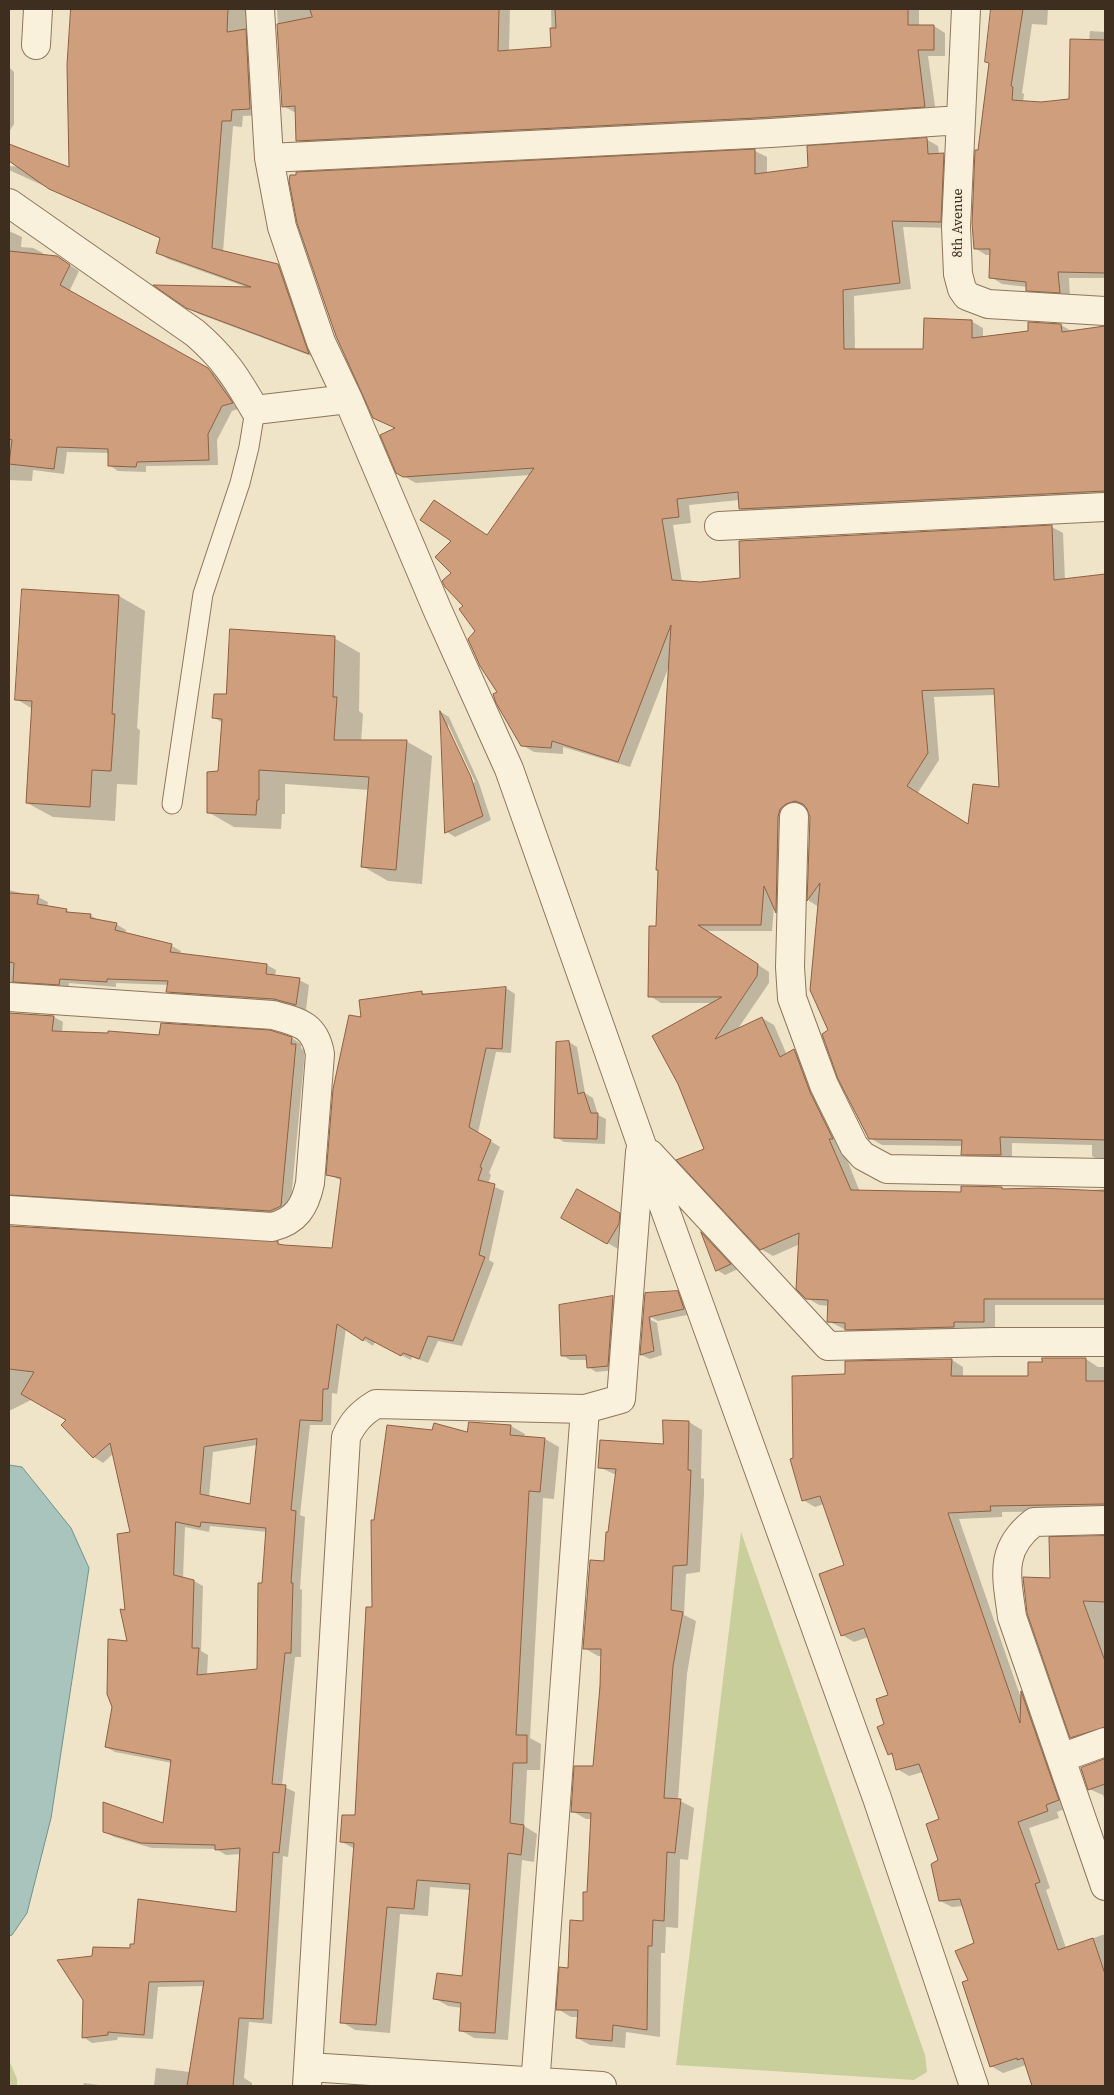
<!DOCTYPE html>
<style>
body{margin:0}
#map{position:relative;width:1114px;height:2095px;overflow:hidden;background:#f0e4c8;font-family:"Source Serif 4",serif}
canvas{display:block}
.frame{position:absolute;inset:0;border:10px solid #3d2e20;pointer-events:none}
</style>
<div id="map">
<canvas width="1114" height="2095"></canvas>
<div class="frame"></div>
</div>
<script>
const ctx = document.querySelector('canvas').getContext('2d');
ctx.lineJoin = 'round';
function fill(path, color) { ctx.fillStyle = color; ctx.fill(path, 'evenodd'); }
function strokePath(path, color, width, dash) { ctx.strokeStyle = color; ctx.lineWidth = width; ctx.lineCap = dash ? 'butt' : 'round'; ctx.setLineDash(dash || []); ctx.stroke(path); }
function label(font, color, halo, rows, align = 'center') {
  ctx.font = font + ' "Source Serif 4",serif'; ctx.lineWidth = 4; ctx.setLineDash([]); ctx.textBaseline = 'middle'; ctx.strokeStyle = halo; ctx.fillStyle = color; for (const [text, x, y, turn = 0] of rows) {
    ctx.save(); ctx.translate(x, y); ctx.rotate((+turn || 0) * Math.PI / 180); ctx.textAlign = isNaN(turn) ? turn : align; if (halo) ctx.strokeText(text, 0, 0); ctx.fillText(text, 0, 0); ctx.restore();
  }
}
fill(new Path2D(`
 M741,1532L925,2055L927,2072L914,2080L676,2065Z
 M9,2060L17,2079V2086H9Z`), '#c9cf9b');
const water = new Path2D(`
 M9,1465L22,1467L71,1528L89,1568L51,1818L27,1913L12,1935L9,1936Z`);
fill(water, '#a9c4bc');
strokePath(water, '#6f938a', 1);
fill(new Path2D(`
 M71,9H257L261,115L243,116L242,127L233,126L223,252L278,265L289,272L319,359L199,314L187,307L249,288L168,259L157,252L161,239L9,170V166L23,167L9,156V145L70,169L68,65Z
 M277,9H510L509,52L552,48L551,9H919V26H934L945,33V56H928L936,113L308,147L297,140L296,113L283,106Z
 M992,9H1048L1047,25L1032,24L1022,93L1024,94L1023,102L1041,103L1070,100L1089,41L1090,31L1105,32V278H1069L1070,298L1039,296L1027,290V287L1002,284L991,277V255H986L975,248L979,151L990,64Z
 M9,67L14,72V124L9,132Z
 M926,139L938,146L939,154H943L955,161L952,228L903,227L911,289L854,296L855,350H924L971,321L983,328V338L1061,325L1073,332L1105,327V497L752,515L740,509V500L689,505L691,523L673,525L682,582L700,583L741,579L1052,527L1063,533L1065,580L1105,575V1163L1092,1156V1145L1012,1143V1161H974L963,1154V1146L882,1145L870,1138L830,1031L819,907L809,901L811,817L808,807L798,810L787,918L777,912L774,906L772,931H707L769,972V983L737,1030L762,1018L774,1025L787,1055L794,1051L806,1057L860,1192L962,1193L1001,1188L1006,1190L1093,1192V1190L1105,1189V1305H995V1328H965V1333L858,1336L828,1321L829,1306L819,1305L807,1298L800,1244L773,1256L761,1249L705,1149L714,1003H661L650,996L657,928L669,666L630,767L563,747V754L534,752L522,745L498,693L452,573L453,541L434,501L488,536L530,475L416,483L403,476L397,429L386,424L755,151L767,157V174L810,169ZM995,695L1000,788L969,826L917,794L939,760L934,697Z
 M9,231L22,237L21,247L33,248L43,253L42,256L57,257L79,271L69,292L218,375L241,408L232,411L217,440L218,465L146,466V472L118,471L109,465V453L67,452L64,474L33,470L32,481L9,480Z
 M23,590L119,596L145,611L137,728L140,730L137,785L117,784L115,821L53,817L27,803L33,709L16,699Z
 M334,638L360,653L359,711L363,714L361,742L406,741L432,756L422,884L388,881L362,866L369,790L285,784V814H282L281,829L234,827L208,812L219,773L223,723L213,717L227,695Z
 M441,712L449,717L479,783L491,820L455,837L447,832ZM448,724L475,782L473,783L448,730Z
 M9,890L38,897L48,902L47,907L66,910L73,914L90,915L100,921L116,924L126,930L125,934L172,946L181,951L180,955L267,965L276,970L275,976L299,980L309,985L306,1010L285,1004L177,997L168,991L169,985L116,983V987L69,983L68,989L9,991Z
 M506,988L515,994L511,1053L496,1052L478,1133L500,1147L489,1173L491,1175L488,1184L504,1191L489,1260L494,1263L462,1346L438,1341L428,1363L412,1357L411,1360L375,1342L373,1346L346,1328L337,1394L332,1393L331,1425H310L300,1515L305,1517L300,1589L302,1590L301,1657H295L282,1786L295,1792L288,1857L283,1856L272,2024L249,2022L244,2078L252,2083V2086H154L156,2068L190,2072L204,1986L158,1987L153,2039L118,2037L117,2040L92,2043L83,2037L93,1957L131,1950L237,1913L241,1854L226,1855L216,1849L152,1848L114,1837L104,1831L164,1825L172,1763L115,1752L106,1747L129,1643L127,1611L132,1533L114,1453L103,1463L94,1457L63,1425L68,1419L33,1399L9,1411V1227L278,1243L285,1247L333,1249L342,1181L328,1174L362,1019L421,992L427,995ZM257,1445L251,1505L209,1497L213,1452ZM210,1526L267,1532L259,1670L207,1675L208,1655L201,1651L203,1586L194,1581L183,1579L185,1527L209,1532Z
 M9,1014L54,1017L63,1022L62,1032L292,1038L301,1044V1048L305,1051L290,1211L280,1216L9,1204Z
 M569,1042L577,1047L585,1093L593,1098L598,1115L606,1119L605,1144L564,1142L556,1137Z
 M578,1191L637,1225L625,1253L562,1217Z
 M704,1235L710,1239L738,1269L725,1275L717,1270Z
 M677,1292L686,1297L692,1314L658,1321L651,1317V1320L657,1323L662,1355L650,1359L641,1355L646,1295Z
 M613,1298L621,1302L616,1370L596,1372L588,1367V1360H570L562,1355L561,1306Z
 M1086,1359L1098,1367H1105V1511L1002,1512V1517L959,1519L1022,1701V1693L1032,1699L1070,1807L1057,1812L1059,1818L1029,1828L1050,1888L1046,1890L1066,1948L1105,1934V2033L1097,2051L1105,2055V2086H1033L1026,2065L1003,2073L991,2066L970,1981L976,1944L963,1906L952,1907L940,1901L941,1820L923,1772L909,1776L897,1769L895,1757L889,1754L886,1725L889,1696L868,1637L854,1642L842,1635L845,1566L824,1504L815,1507L803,1500L794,1459L847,1376L952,1360L963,1367V1377L1029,1378L1043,1363V1360Z
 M665,1421L689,1422L702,1430L701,1478L704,1479V1494L700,1572L686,1574L684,1615L696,1621L687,1674L678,1800L694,1808L688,1860L680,1859L678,1928L666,1927L665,1953H661L660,2037L626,2032L625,2048L590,2045L577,2038L578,2017H571L558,2009L584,1922L588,1894L592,1819H586L572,1811L594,1767L602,1656H598L584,1648L606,1562L616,1475L599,1467L664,1445Z
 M470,1423L511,1426L525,1434L524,1437L545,1439L559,1447L554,1499L543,1498L530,1738L541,1744L540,1770H527L524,1826L537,1834L534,1862L522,1860L508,2040L474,2038L460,2030L462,2008L448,2006L434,1998L463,1978L470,1890L430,1887L428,1916L400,1914L390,2033L355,2030L342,2022L355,1849L342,1842L356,1817L373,1608L375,1521L468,1434Z
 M1105,1537V1737L1083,1744L1071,1737L1051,1579L1050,1538Z
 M1105,1759V1800L1103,1795L1089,1789L1082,1768Z
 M84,2083L107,2086H83Z`), '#0003');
const building = new Path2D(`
 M71,9H228L227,32L246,29L250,109L232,110L231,121H222L212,248L278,264L309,354L186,308L153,285L251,287L156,253L160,238L49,189L9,161V144L69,167L67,65Z
 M310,9H499L498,51L551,47L550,28H556L555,9H908V25H934V50H918L925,107L755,118L296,141L295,106L282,107L277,24L312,17Z
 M991,9H1023L1011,86L1013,87L1012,100L1041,102L1069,99L1070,39L1105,40V273L1058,272L1060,293L1026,291V282L989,278L990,249H974L972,223L975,150H978L989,63L985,62Z
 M927,138L928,154L944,153L941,222L892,221L900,283L843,290L844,349H923L924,318L972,320V338L1028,331V322L1061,324L1062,332L1105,326V491L739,509L738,492L677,499L679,517L662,519L672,580L700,582L740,578L739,541L1052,525L1054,580L1105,574V1140L1000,1137L1001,1155H961L962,1140L869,1139L838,1079L822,1034L828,1030L810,990L820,883L807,901L810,817L807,809L803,804L795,801L786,804L780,809L778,817L776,913L764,886L761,925H698L758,964L757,976L715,1039L762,1017L780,1057L794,1049L810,1092L833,1139H829L851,1190L961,1192V1186L1002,1187V1189L1040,1188L1105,1191V1299H984V1322H954V1327L845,1330V1323L827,1322L828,1300L806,1299L796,1289L799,1233L760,1250L676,1160L704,1149L678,1084L652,1036L722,997H648L649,926H656L658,870H656L671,625L618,762L552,741L551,748L521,746L496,703L493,694L497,692L480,666L468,639L475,631L459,609L463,606L445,587L442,581L451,573L435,557L451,541L420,520L434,500L487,535L534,468L403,477L396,473L380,435L395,428L373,418L336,336L297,223L289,181L290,175H296V172L755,149V174L808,167L807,146ZM994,689L999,787L973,784L968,824L907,786L928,753L922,691Z
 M9,251L57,256L70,265L60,285L208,368L233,403L222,406L208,434L209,460L137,462L136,467L108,466V449L57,447L54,469L9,464L12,440L9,439Z
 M22,589L119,595L112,714H115L111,771L92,770L90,807L26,803L32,701L15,700Z
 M230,629L335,636L333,697H337L334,740H407L396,870L361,867L369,777L259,770V800H257L256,815L207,813V772L218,771L222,719L212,718L214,694H226Z
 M440,711L471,777L483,816L445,833Z
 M9,893L39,895L37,904L67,909L66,912L91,914L90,918L117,923L115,930L172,944L170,952L267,964L266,974L300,978L296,1005L274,999L166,992L168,981L107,979V982L60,979L59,985L13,982L14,963L9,962Z
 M506,987L502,1049L486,1048L469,1127L491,1140L480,1167L482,1168L478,1180L495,1184L479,1255L485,1257L453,1341L428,1336L419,1359L403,1353L401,1356L365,1337L363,1341L337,1324L328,1389H323L322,1421L300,1420L291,1510L296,1511L291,1583H293L291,1653H285L272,1784L286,1785L279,1853L273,1852L263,2019L239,2018L233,2086H187L204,1981L149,1982L144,2035L108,2032V2035L82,2038L83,2000L57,1960L92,1956L93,1947L130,1948V1944H134L138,1899L236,1912L240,1848L215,1850V1845L141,1843L103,1832V1802L163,1823L171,1760L105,1747L112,1707L107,1694L108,1639L127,1641L120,1609L125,1610L117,1534L130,1532L110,1443L93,1458L61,1425L66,1420L21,1394L34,1372L9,1369V1226L278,1241V1244L284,1245L332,1248L341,1178L326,1175L333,1089L349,1015L361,1017L359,1000L422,991V994ZM257,1439L250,1504L200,1494L204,1447ZM176,1522L200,1527L201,1522L266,1528L262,1583H258L257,1669L197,1675L199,1648H192L194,1580L174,1575Z
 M9,1013L54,1016L52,1031L108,1033V1031L159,1035L161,1023L270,1030L292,1037L291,1044H296L281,1206L270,1211L9,1195Z
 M569,1041L578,1094L584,1092L591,1113H598L597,1139L554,1138L556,1042Z
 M577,1189L620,1213L619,1224L607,1244L561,1218Z
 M701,1232L731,1264L716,1271Z
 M678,1291L684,1309L649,1317L654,1351L640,1355L645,1293Z
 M613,1296L608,1366L587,1368L586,1355L561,1356L559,1305Z
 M1042,1358H1086V1381H1105V1504L990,1506L991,1511L948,1513L1020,1723L1021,1691L1059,1800L1046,1805L1048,1811L1018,1822L1040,1882L1035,1884L1058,1950L1093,1938L1105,1974V2086H1032L1023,2058L1017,2060V2058L990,2067L962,1982L968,1980L955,1951L974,1943L960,1899L939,1901L931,1864L938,1860L926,1824L939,1819L919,1764L896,1770L892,1753L888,1755L877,1727L884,1724L876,1699L888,1695L864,1628L841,1636L819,1574L844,1565L820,1496L802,1501L790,1459L793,1458L792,1376L845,1374V1361L952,1359L951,1376H1028V1362H1042Z
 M663,1420L689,1421L688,1470H691L687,1565L673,1566L671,1610L683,1612L673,1666L664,1798L681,1799L675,1853L667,1852L664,1921L653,1920L652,1946H648L647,2030L613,2025L612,2041L576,2038L578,2010H556L559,1967L568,1968L570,1920L583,1921V1892H587L591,1813L571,1812L574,1766H593L600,1686L601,1649H583L590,1560L604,1561L606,1532H608L616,1469L598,1468L600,1440L663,1444Z
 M469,1422L511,1425L510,1435L545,1438L540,1492L529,1491L516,1735H527V1763H513L510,1823L524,1825L521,1855L508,1853L495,2033L459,2031L461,2003L433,1999L437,1973L462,1976L470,1884L417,1880L414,1909L387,1907L376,2025L340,2023L354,1843L340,1842L342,1815H355L366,1607H372L371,1520H374L387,1425L432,1430L434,1423L467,1432Z
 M1105,1536V1602L1083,1601L1105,1661V1727L1070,1738L1027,1613L1023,1577L1050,1578L1049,1537Z
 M1105,1759V1784L1088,1790L1081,1768Z`);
fill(building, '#cf9f7d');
strokePath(building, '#8d5f41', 1);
const service = new Path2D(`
 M172,804L203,594L240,483L249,447L255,410`);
const minor = new Path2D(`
 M260,9L269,158L282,227L321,342L348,399L437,609L509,769L641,1143L877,1798L974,2086
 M966,9L956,227L958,274L962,289L967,296L988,304L1105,311
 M36,45L38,9
 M269,158L771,133L960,120
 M9,203L195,333C224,358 236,377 255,410L348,399
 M719,526L1105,507
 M794,817L790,967L792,998L824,1085L854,1146L863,1156L887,1169L1105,1173
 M9,997L273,1015C299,1022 315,1025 320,1054L310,1183C305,1207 296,1221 272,1227L9,1210
 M650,1154L828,1346L995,1342H1105
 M1105,1520L1034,1522C998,1550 1007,1577 1012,1617L1105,1886
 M1061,1758L1105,1742
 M309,2067L602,2086
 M307,2086L346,1437C353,1422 361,1413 376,1404L585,1409L621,1399L640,1152
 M535,2086L585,1409`);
strokePath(service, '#8d765c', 21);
strokePath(minor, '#8d765c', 30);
strokePath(service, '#faf1dc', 19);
strokePath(minor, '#faf1dc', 28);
label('14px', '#3d2e20', '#f7eed8', [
 ["8th Avenue",958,223,-90]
]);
</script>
